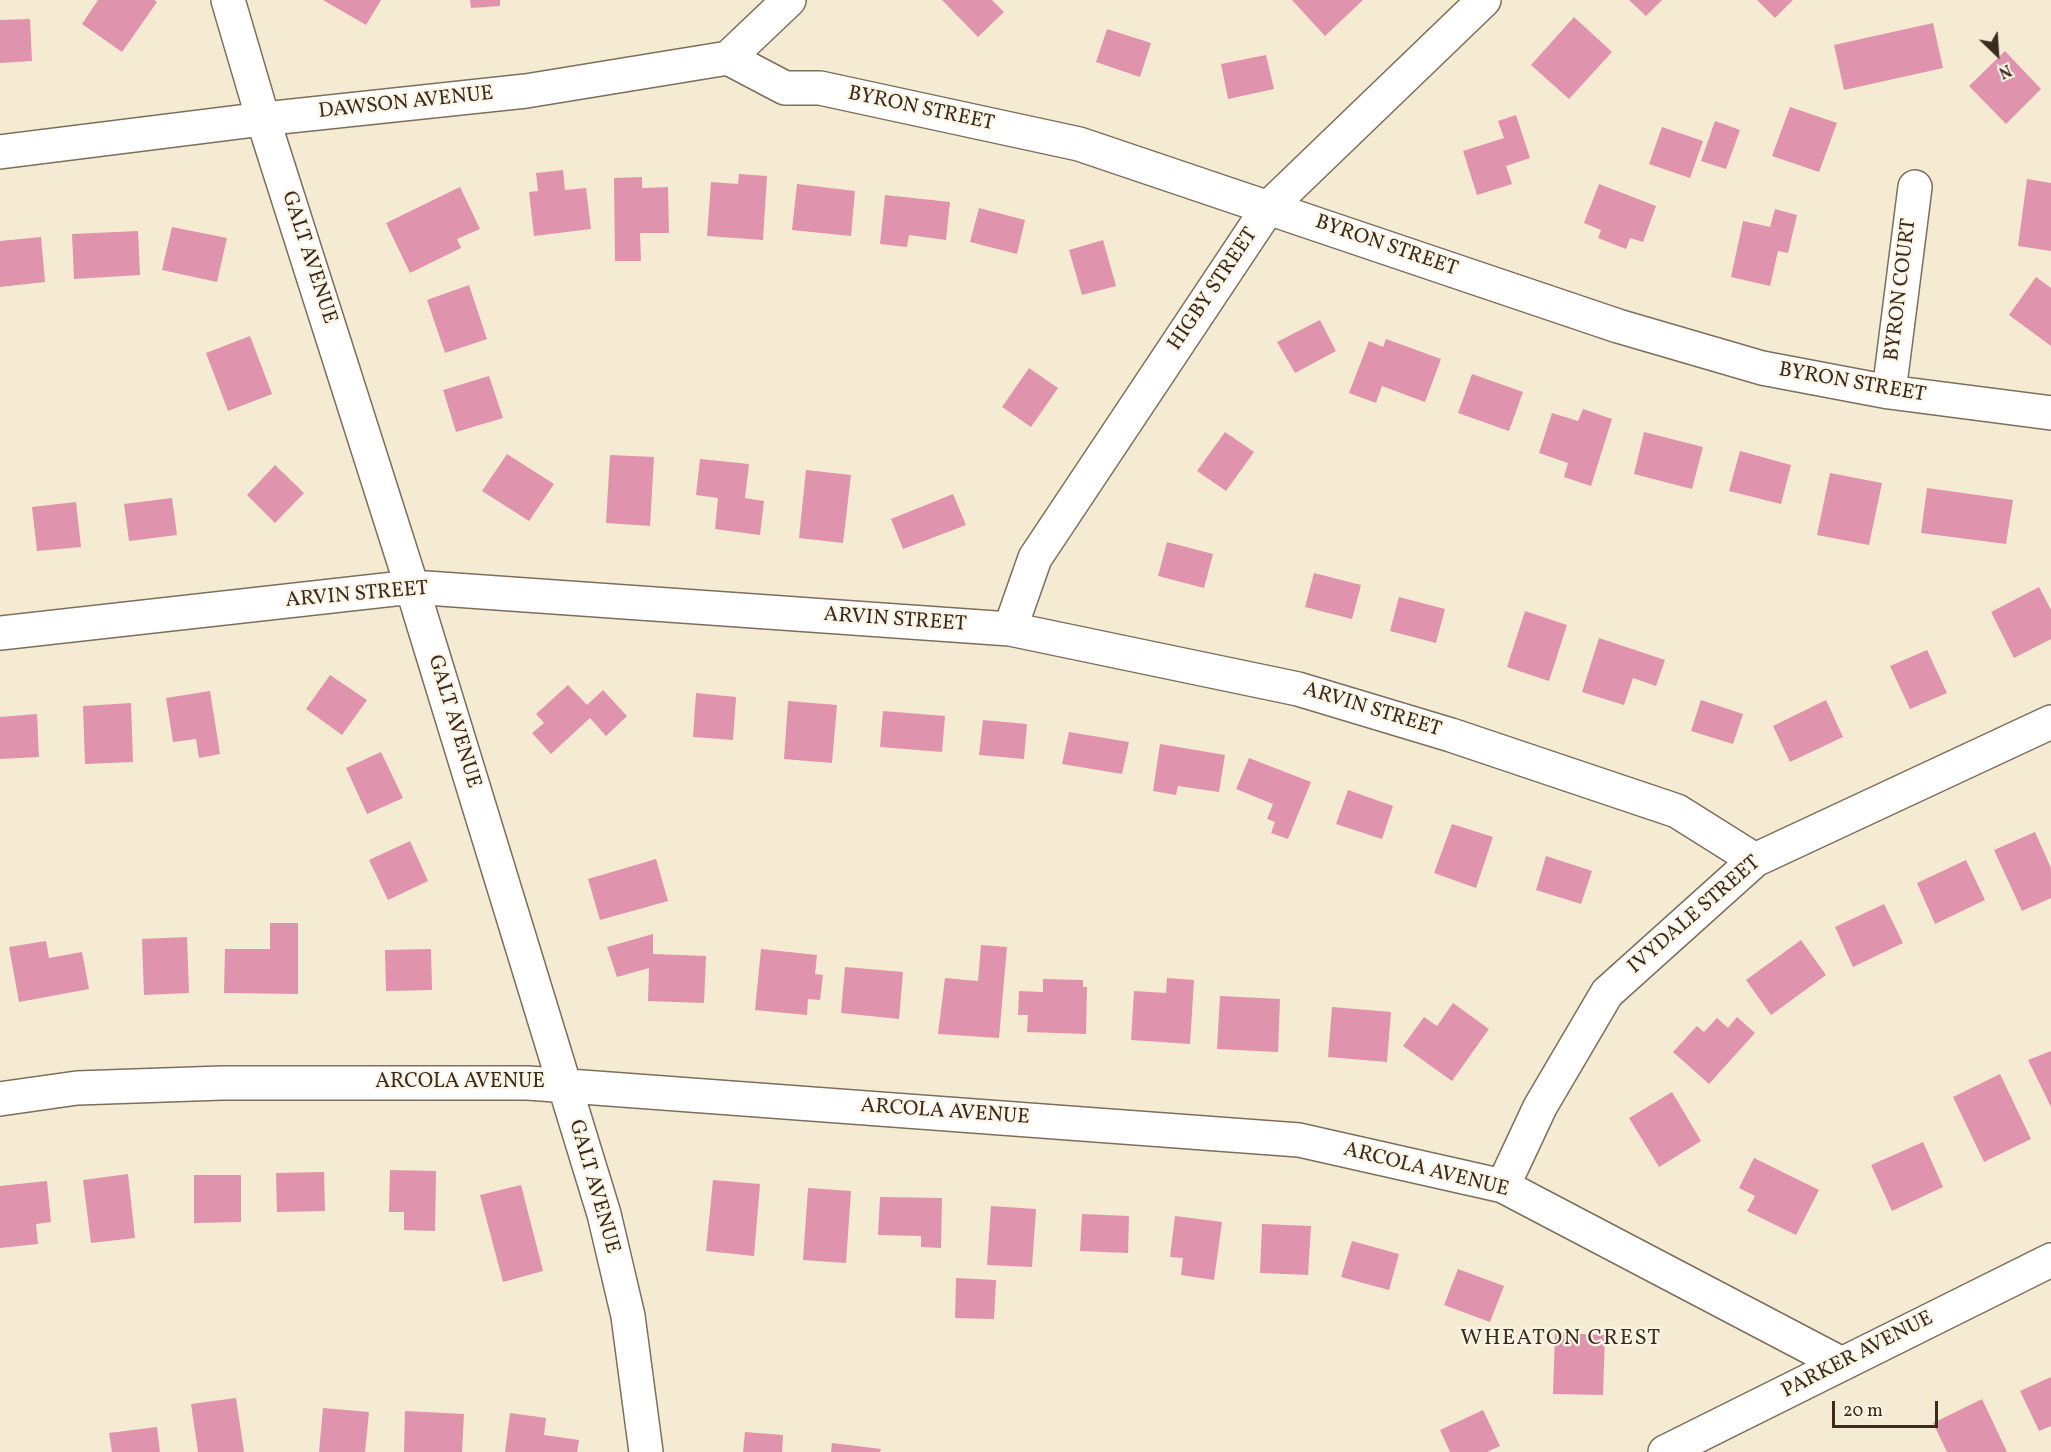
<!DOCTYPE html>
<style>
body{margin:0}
#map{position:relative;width:2051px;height:1452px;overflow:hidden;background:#f5ebd3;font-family:Vollkorn,serif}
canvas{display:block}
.north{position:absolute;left:1967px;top:24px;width:60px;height:60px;-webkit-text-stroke:4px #fcf5e5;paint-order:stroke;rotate:155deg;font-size:16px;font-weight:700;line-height:24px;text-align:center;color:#3b2a1e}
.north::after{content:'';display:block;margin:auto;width:21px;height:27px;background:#3b2a1e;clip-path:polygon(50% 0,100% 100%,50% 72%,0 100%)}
.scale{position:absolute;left:1832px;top:1401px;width:106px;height:27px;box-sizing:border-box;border:3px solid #3b2a1e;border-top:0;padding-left:8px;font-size:18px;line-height:21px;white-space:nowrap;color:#3b2a1e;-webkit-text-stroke:4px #fcf5e5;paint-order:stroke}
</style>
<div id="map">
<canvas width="2051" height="1452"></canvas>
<div class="north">N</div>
<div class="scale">20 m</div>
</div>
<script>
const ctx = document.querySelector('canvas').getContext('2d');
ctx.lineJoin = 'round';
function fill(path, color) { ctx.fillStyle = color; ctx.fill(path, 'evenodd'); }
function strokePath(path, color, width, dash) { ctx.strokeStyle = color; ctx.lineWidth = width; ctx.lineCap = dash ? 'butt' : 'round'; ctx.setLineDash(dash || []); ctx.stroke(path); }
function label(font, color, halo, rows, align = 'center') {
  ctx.font = font + ' Vollkorn,serif'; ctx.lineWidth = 4.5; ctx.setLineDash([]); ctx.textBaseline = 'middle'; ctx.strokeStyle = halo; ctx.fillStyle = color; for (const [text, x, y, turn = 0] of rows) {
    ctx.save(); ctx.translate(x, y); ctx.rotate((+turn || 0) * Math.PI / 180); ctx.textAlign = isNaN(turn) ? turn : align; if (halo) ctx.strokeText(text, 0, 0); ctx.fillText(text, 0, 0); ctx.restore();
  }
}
fill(new Path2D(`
 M98,0H154L157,2L122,52L82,24Z
 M323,0H381L366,25Z
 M470,0H500V6L471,8Z
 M942,0H992L1004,12L978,37Z
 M1292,0H1363L1325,36Z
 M1629,0H1662L1646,16Z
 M1757,0H1793L1775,18Z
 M1574,17L1612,52L1569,99L1531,65Z
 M30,19L32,61L0,63V20Z
 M1933,23L1943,68L1844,90L1834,45Z
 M1107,29L1151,43L1140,77L1096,62Z
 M2005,51L2041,89L2006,124L1969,86Z
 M1266,55L1274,89L1228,99L1221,64Z
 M1790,107L1837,123L1819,172L1772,156Z
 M1516,115L1530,158L1506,166L1512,184L1477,195L1463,151L1504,138L1498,121Z
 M1715,121L1740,130L1726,169L1701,161Z
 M1662,127L1703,141L1690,178L1649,164Z
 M563,170L565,190L586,188L591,229L534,236L529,192L538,191L536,173Z
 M739,174L767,176L763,240L707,236L711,182L738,184Z
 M642,177V188L668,187L669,233H640L641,261H615L614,178Z
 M2027,179L2051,183V251L2018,246Z
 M797,184L855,191L851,236L792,230Z
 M1599,184L1656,206L1643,242L1630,238L1626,249L1598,238L1601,230L1584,223Z
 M460,187L480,229L457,239L461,248L410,273L386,223Z
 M885,195L950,202L946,240L909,235L907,247L880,244Z
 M979,208L1025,220L1017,254L970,242Z
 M1775,209L1797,215L1788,253L1778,251L1770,286L1731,277L1743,221L1770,227Z
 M172,227L227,238L217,282L162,270Z
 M138,231L140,275L74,279L72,234Z
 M41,237L45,282L0,287V241Z
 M1103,240L1116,286L1082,295L1069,250Z
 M2036,277L2051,288V346L2009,315Z
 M469,285L487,339L445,353L427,300Z
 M1320,320L1336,351L1295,373L1277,342Z
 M250,336L272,394L228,411L206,353Z
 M1386,339L1441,359L1425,402L1382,386L1376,403L1349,393L1369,341L1383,347Z
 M1029,368L1058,388L1031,427L1002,407Z
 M1472,374L1523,392L1509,431L1458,413Z
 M489,376L503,418L456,432L443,390Z
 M1583,409L1612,419L1591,486L1564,477L1568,463L1539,453L1552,413L1578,421Z
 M1225,432L1254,452L1226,491L1197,471Z
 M1644,432L1703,447L1692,489L1634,474Z
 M1740,451L1791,465L1781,504L1729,491Z
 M507,454L554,484L529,521L482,491Z
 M610,455L654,457L650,526L606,523Z
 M700,459L749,464L745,498L764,501L760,535L715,529L718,498L696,495Z
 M275,465L304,493L275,523L247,495Z
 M806,470L851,475L843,543L799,538Z
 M1830,473L1882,483L1869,545L1817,535Z
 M1927,488L2013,500L2006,544L1921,533Z
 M953,494L966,525L903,549L891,519Z
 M172,498L177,535L129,541L124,504Z
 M76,502L81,547L37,551L32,507Z
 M1167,542L1213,554L1204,588L1158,576Z
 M1314,573L1361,585L1352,619L1305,607Z
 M2039,587L2051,610V639L2014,658L1991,612Z
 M1399,597L1445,609L1436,643L1390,631Z
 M1525,611L1567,625L1549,681L1507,667Z
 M1599,638L1665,660L1656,686L1633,678L1624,705L1582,692Z
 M1927,650L1947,693L1910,709L1890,666Z
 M330,675L367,700L342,735L306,709Z
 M568,685L587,705L603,690L627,716L606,736L590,718L551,754L532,733L544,723L536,714Z
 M210,691L220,754L199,758L196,739L173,742L166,698Z
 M696,693L736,697L733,740L693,737Z
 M1701,700L1743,714L1733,744L1691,731Z
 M1826,700L1843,737L1790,762L1773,726Z
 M788,701L837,705L832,763L784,759Z
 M131,703L133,762L85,764L83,706Z
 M883,711L945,716L942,752L880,747Z
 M37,714L39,757L0,759V717Z
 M983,720L1027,724L1024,759L979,755Z
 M1069,732L1129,742L1122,774L1062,764Z
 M1160,744L1225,755L1219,792L1178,786L1176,795L1153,791Z
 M381,752L403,798L367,814L346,768Z
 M1249,758L1311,782L1288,839L1271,833L1275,822L1267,819L1273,804L1236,789Z
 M1348,790L1393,806L1382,839L1336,824Z
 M1452,824L1493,837L1476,888L1434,873Z
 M2035,832L2051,868V898L2022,911L1994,850Z
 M410,841L428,881L388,900L369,860Z
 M1546,856L1592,871L1581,904L1536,890Z
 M656,859L668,901L600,920L588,879Z
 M1966,860L1985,900L1935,924L1917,883Z
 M1884,904L1903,943L1853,967L1835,927Z
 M270,923H298V994L224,993L225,949H270Z
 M653,934V954L706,956L704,1003L648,1001L649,968L617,977L607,947Z
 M187,937L189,993L144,995L142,939Z
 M1801,940L1826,975L1771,1015L1746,980Z
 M46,941L49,958L82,952L89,989L19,1002L9,947Z
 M981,945L1007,947L999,1038L938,1034L945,978L978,981Z
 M431,949L432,990L386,991L385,950Z
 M761,949L817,955L815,974L823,975L820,1000L808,999L807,1015L755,1010Z
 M845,967L903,972L899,1019L841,1013Z
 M1167,978L1194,980L1190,1044L1131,1040L1134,991L1166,993Z
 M1043,979L1083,980V987H1087L1086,1034L1027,1032L1028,1015H1018L1019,991L1043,992Z
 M1220,996L1280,999L1278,1052L1217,1049Z
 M1453,1003L1489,1029L1452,1081L1403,1046L1424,1017L1437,1026Z
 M1332,1007L1391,1012L1387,1062L1328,1057Z
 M1737,1017L1755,1033L1709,1084L1673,1052L1697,1026L1704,1032L1717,1018L1728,1028Z
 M2051,1051V1107L2028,1060Z
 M2000,1074L2031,1139L1984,1162L1953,1097Z
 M1672,1092L1701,1141L1659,1167L1629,1118Z
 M1923,1142L1943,1187L1892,1211L1871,1165Z
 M1754,1158L1819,1190L1796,1235L1747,1211L1755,1196L1739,1188Z
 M390,1170L436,1171L435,1231L404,1230V1212H389Z
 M324,1172L325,1211L277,1212L276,1173Z
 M128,1174L135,1238L91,1243L83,1180Z
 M194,1175H241V1222L194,1223Z
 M713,1180L760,1184L754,1256L706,1251Z
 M47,1181L51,1222L36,1224L38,1244L0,1248V1186Z
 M521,1185L543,1271L503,1282L480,1195Z
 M808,1188L851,1191L846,1263L803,1260Z
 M880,1197L942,1198L941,1248L921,1247V1236L878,1235Z
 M991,1206L1036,1209L1032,1267L987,1265Z
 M1082,1214L1129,1216L1128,1253L1080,1251Z
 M1175,1216L1222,1222L1214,1280L1181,1275L1183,1258L1170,1257Z
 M1262,1224L1311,1226L1308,1275L1260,1273Z
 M1352,1241L1399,1254L1389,1290L1341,1277Z
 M1458,1269L1504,1286L1490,1322L1444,1305Z
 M956,1278L996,1280L994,1319L955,1318Z
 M1555,1333L1605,1335L1603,1395L1553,1394Z
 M2051,1377V1426L2039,1431L2020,1391Z
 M236,1398L244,1452H198L191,1404Z
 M1982,1399L2007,1452H1947L1933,1423Z
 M323,1408L369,1412L365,1452H319Z
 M1483,1410L1500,1446L1487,1452H1450L1440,1430Z
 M405,1411L464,1414L462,1452H404Z
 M510,1413L546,1418L544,1435L579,1440L577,1452H505Z
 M157,1427L160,1452H112L109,1433Z
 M745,1432L783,1435L782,1452H743Z
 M832,1443L881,1449L880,1452H831Z`), '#e093ac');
const minor = new Path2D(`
 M228,0L263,119L412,587L604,1214L628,1316L646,1452
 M728,58L785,88H820L1079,144L1618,326L1762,368L1889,392L2051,413
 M0,152L263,119L526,91L728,58L789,0
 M1889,392L1915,187
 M1010,629L1035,558L1268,208L1484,0
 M0,633L412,587L1010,629L1298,689L1451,735L1677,811L1755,860
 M0,1099L77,1088L222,1083H528L1299,1140L1503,1186L1842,1364
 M1503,1186L1540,1107L1607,993L1755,860L2051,722
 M1665,1452L2051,1260`);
strokePath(minor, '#7c6e5d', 36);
strokePath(minor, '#fff', 33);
label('21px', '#3b2a1e', '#fcf5e5', [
 ["DAWSON AVENUE",406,104,-6],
 ["BYRON STREET",921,110,12],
 ["BYRON STREET",1386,247,19],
 ["GALT AVENUE",308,258,72],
 ["HIGBY STREET",1214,290,-56],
 ["BYRON COURT",1902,290,-83],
 ["BYRON STREET",1852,384,10],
 ["ARVIN STREET",357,596,-5],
 ["ARVIN STREET",895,621,4],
 ["ARVIN STREET",1372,711,17],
 ["GALT AVENUE",453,722,73],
 ["IVYDALE STREET",1695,916,-41],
 ["ARCOLA AVENUE",460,1083],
 ["ARCOLA AVENUE",945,1113,4],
 ["ARCOLA AVENUE",1426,1171,14],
 ["GALT AVENUE",593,1187,74],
 ["PARKER AVENUE",1858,1356,-27]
]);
ctx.letterSpacing = '1.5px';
label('22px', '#3b2a1e', '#fcf5e5', [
 ["WHEATON CREST",1561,1340]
]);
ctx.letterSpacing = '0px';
</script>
